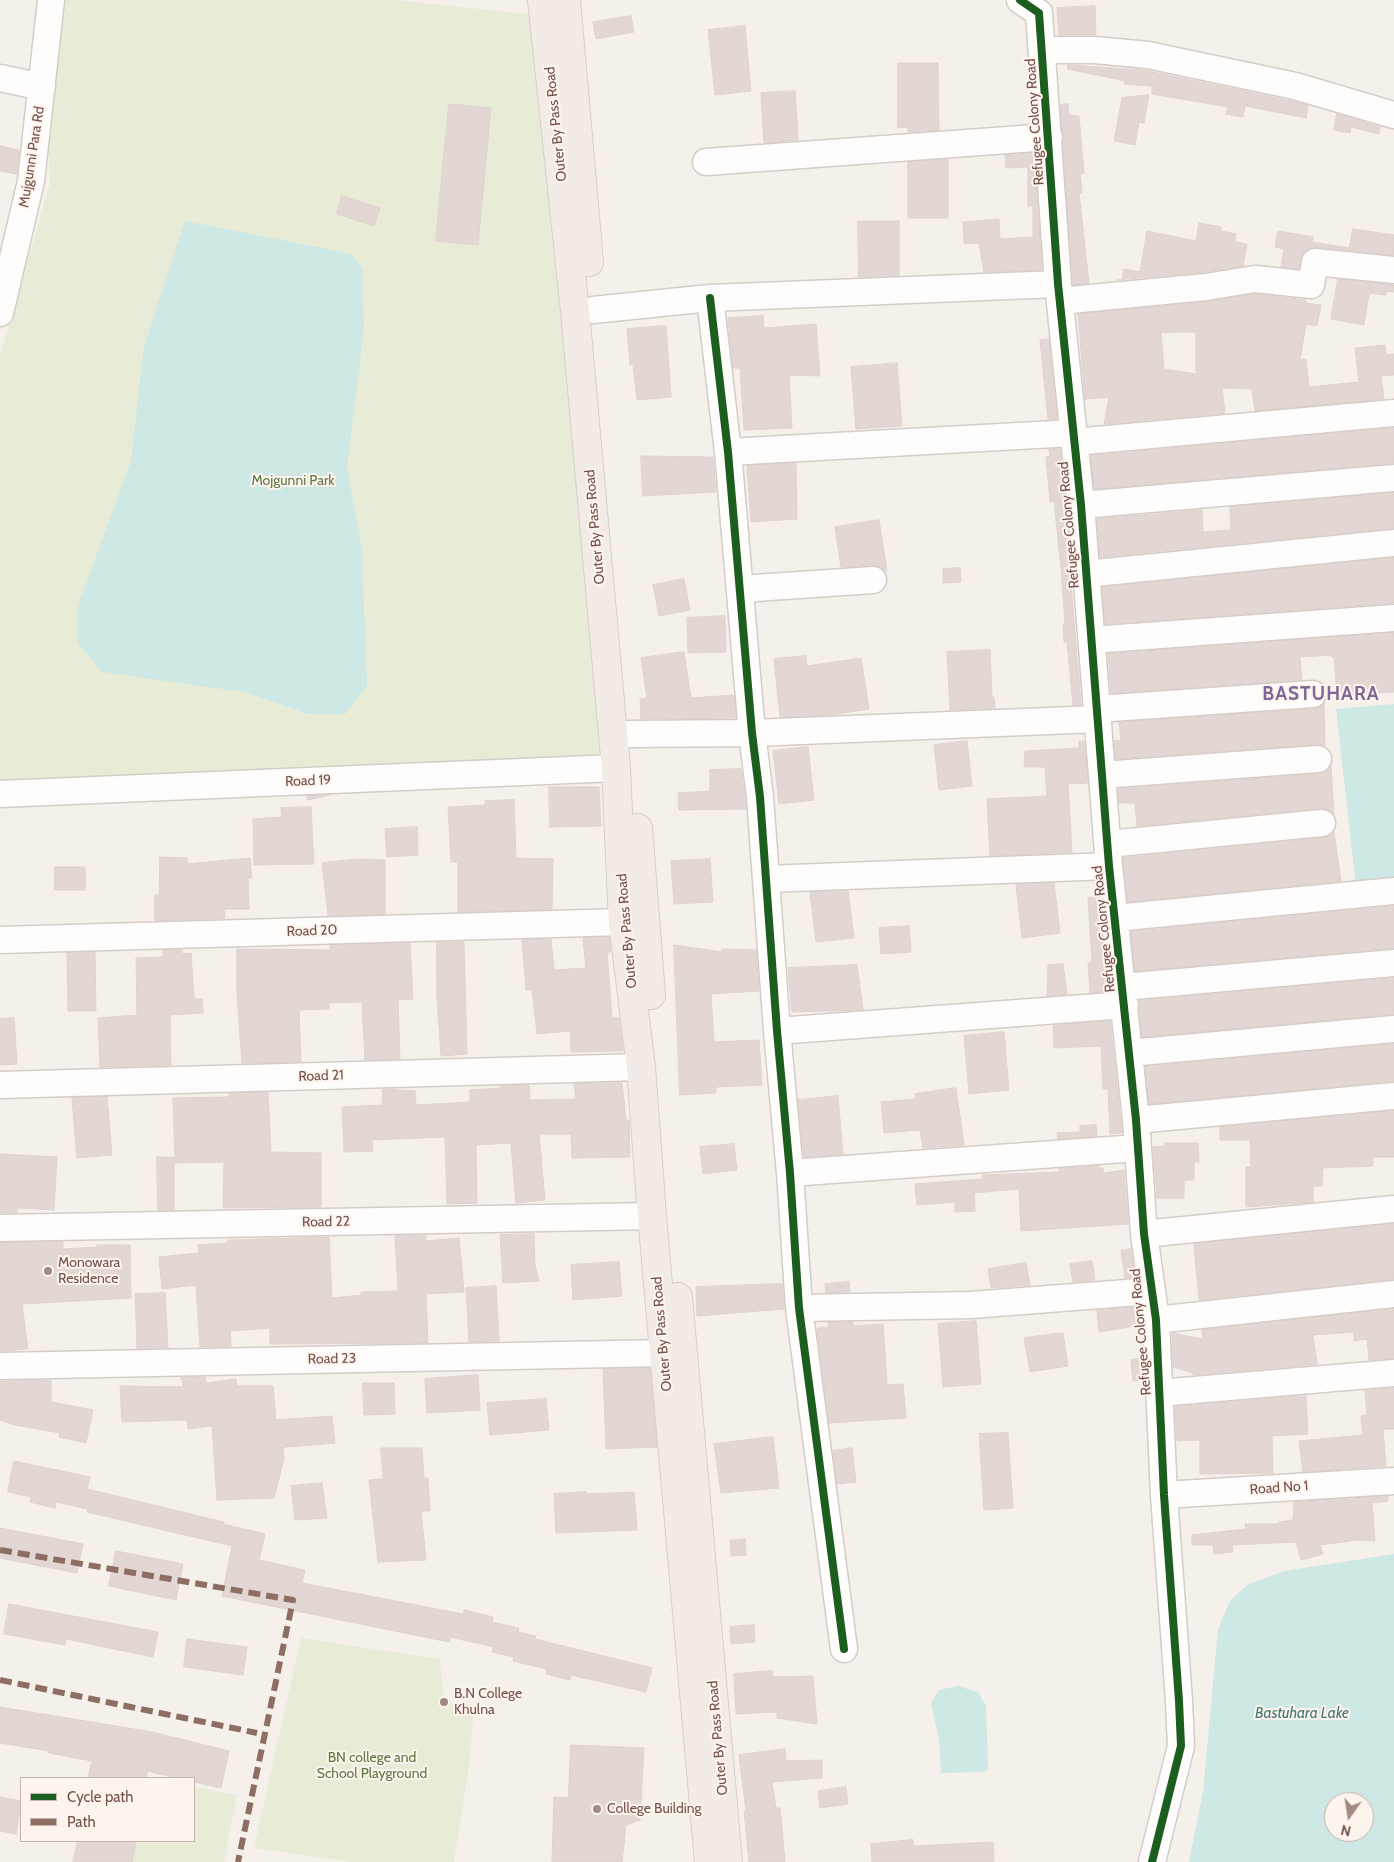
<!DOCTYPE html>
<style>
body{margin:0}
#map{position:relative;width:1394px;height:1862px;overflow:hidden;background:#f6f0eb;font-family:Cabin,sans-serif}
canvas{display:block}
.legend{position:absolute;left:20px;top:1777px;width:175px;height:65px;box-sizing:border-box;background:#fef4ee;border:1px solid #c7b3ad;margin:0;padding:6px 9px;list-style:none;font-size:15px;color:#74524c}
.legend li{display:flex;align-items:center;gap:10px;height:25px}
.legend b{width:25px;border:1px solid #c7b3ad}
.north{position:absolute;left:1324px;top:1792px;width:50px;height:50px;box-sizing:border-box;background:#fef4ee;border:1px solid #c7b3ad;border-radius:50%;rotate:193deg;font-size:14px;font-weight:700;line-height:20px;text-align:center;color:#74524c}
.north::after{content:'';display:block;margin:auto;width:18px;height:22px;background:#a28984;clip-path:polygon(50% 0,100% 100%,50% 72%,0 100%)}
</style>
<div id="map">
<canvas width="1394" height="1862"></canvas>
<ul class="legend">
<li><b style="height:6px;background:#1b5e20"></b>Cycle path</li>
<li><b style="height:6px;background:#8d6e63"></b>Path</li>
</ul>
<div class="north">N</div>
</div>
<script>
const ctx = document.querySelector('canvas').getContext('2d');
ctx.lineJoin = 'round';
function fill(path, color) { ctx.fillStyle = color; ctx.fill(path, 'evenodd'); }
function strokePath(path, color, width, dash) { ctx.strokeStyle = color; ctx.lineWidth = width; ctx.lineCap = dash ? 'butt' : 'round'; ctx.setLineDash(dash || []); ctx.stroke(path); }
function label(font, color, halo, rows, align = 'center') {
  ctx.font = font + ' Cabin,sans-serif'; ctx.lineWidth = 4; ctx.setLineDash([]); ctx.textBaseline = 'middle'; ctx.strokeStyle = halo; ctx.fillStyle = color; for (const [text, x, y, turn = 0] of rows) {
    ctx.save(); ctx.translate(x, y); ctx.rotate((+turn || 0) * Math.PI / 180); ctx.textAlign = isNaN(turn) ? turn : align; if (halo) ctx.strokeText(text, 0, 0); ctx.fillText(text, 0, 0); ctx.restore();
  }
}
fill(new Path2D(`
 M59,0H395L538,15L612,761L0,785V356L50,183L45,88Z
 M301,1638L440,1659L444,1702L474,1706L469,1767L454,1862H350L254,1848Z
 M194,1787L237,1795L224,1862H132L136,1841H194Z`), '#e8ecd7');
fill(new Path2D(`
 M185,221L352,254L362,268L364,327L347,467L362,551L367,686L345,714H308L244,692L102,672L78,643V606L131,461L144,346Z
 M1394,704V882L1356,886L1336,709Z
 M1394,1554V1862H1189L1203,1792L1218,1629L1230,1601L1247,1585L1284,1571ZM1334,1802H1364V1832H1334Z
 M958,1686L978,1692L986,1706L988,1769L985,1772L941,1773L939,1740L931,1703L939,1690Z`), '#cde8e5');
const building = new Path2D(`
 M1095,6L1096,35H1059L1057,8Z
 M631,16L634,32L596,39L593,22Z
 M745,26L751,91L715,95L708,30Z
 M898,63H938L939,130L908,132V127L898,128Z
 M1068,65L1143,70L1291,101L1308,105L1306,118L1245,106L1243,117L1226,114L1228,107L1152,94V86L1124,84L1125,81L1068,69Z
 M795,91L798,140L764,143L761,93Z
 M1149,95L1144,123L1139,122L1135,145L1114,141L1122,98Z
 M449,104L491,108L478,245L436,241Z
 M1068,104L1069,115L1079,116L1084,173L1080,174L1082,193H1079L1089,283L1073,285L1060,105Z
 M1337,114L1380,127L1379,134L1351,127L1350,133L1334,130Z
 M0,146L19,150L17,174L0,171Z
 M1034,153L1042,270L984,272L979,243L964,244L963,222L999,219L1000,239L1033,237V206H1028V167L1006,168L1005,155Z
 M948,159V218H908V162Z
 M342,196L380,208L374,226L337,214Z
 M858,221H899V275L859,277Z
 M1199,223L1221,227V231L1236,234L1235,242L1247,244L1243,266L1204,272L1117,280H1122L1124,269L1140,272L1147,231L1196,241Z
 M1353,229L1394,235V255L1316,247L1304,252L1299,269L1281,267L1284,249L1275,247L1278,231L1313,237L1312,242L1349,248Z
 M1338,279L1394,285V292L1386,291V295L1369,293L1364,325L1331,319Z
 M1255,294L1306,300L1305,303L1321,305L1317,326L1306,324L1300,360L1306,359L1309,387L1359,382L1355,348L1385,345L1386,355L1394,354V375L1381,376L1384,399L1255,411L1252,389L1222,388L1225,413L1104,424L1109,397L1085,399L1078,314L1207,302ZM1180,332H1196V374L1164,369L1161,333Z
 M763,316L764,328L816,324L820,376L789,375L792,428L744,430L740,368H733L728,318Z
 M666,326L671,397L637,400L633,364L630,365L627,329Z
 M1049,339L1057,419H1048L1040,340Z
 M897,363L902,426L856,429L851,367Z
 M1394,428V463L1094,489L1091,456Z
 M1049,449H1060L1081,705H1073L1067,642H1064L1063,624H1065L1061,568L1054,501L1050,502L1046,457L1050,456Z
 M641,456L713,457L716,492L643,496Z
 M796,463L797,519L751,522L747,466Z
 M1394,493V528L1100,557L1097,519L1202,510L1203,532L1231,530L1230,507Z
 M879,520L887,571L872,565L841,567L835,527Z
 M1394,558V603L1105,624L1102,587Z
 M960,568L961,582L943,583V569Z
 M684,579L690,610L659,616L653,585Z
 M725,616L726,652L688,653L687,618Z
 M1394,633V692L1337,696L1334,657H1332L1331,655L1300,657L1302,680L1111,693L1108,654Z
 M990,650L992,697H994L995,708L950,710L947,652Z
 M684,652L691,698L734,695L736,718L641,719L640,699L647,698L641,658Z
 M806,656L807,666L861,658L869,709L830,715L780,717L774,659Z
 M1324,703L1325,746L1317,744L1116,759L1114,741L1121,740L1119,722L1314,709Z
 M967,741L972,786L939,790L934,745Z
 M1084,741L1088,783L1068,784L1072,852L990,856L987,799L1047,796L1045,767H1024L1025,751L1079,748V742Z
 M808,747L814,800L779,804L773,751Z
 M1331,766L1334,814L1329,810L1321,808L1137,826L1135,803H1119L1118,789L1319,774L1326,772Z
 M741,769L746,809L679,810L678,793L710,791V770Z
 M549,787H599L601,826L550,827Z
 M330,795L308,800L307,796Z
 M514,800L516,858L553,859L552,909L458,912V862H451L448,807L485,805V801Z
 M311,807L314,864L254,865L253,819L282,817L281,808Z
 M417,827L418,855L387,857L385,829Z
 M1334,832L1341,881L1128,902L1123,858L1323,838Z
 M160,857L187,858V864L250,858L252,878H248L249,909H224L225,918L155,921V895H159Z
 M360,859L385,860V914L328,916L322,863Z
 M710,859L713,902L674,904L671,861Z
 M55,867H85V890H55Z
 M1054,883L1060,933L1022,938L1016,885Z
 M848,891L854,938L816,942L810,892Z
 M1097,897L1107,991L1090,993L1088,963H1092L1088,898Z
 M1394,906V948L1135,971L1131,932Z
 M909,926L911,952L881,954L879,928Z
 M609,937L611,952H607L612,1018H619L623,1051L571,1052V1031L537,1034L532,989L526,990L522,940L551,939L554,970L586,968L583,938Z
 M437,942H464L467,1054L441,1056L437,998Z
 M410,943L413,999L398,1000L400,1059L365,1060L362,1002L329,1003V1009L299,1010L301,1062L242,1063L237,995V949L330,950V945Z
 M674,945L722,952V949L756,950L759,991L711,994L714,1042L759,1040L762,1085L716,1087V1093L680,1095Z
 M163,950H182V954L191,953L194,999H202L203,1013L170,1015L171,1065L100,1067L98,1018L137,1015L136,958L163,957Z
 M95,952L96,1011H68L67,953Z
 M1063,964L1067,994L1047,996L1048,965Z
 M857,965L863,1010L792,1012L788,968Z
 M1394,978V1014L1142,1037L1139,1001Z
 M14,1018L17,1064L0,1065V1019Z
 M1110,1021L1122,1133L1110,1134L1108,1089H1103L1101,1046L1054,1048L1053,1026Z
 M1004,1032L1009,1090L969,1094L964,1036Z
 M1394,1044V1081L1149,1104L1145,1067Z
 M622,1083L626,1120H629L630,1157L572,1158L571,1134H539L545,1200L516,1203L511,1143L476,1145L477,1203L447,1204L445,1137L372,1140L373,1151L344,1152L342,1107L383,1105L382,1089L415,1091L416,1105L470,1102V1090L500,1088V1086L529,1085L530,1100L576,1099L574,1084Z
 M956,1088L964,1145L923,1148L920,1130L884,1133L881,1102L916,1099L915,1094Z
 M268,1092L271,1152L321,1153V1207L223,1208L224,1162L175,1163L173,1098L229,1097V1094Z
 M838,1096L843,1154L804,1157L798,1100Z
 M107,1097L112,1155L77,1158L72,1098Z
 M1394,1111V1157H1373V1166L1323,1168L1322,1186H1313V1202L1246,1207V1167H1251L1250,1140H1220V1127Z
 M1096,1125L1097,1136L1058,1139L1057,1133L1080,1132V1126Z
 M1165,1143H1198L1199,1162H1194V1180H1184V1198H1157L1153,1147L1165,1146Z
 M734,1144L737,1170L703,1174L700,1147Z
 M0,1154L57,1157L54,1210L17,1208V1213H0Z
 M157,1157H174V1210H158Z
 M1099,1166V1168H1103V1173L1124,1170L1128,1224L1021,1231L1019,1189L974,1193L975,1211L955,1212V1202L917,1205L915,1184L982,1179V1175L1060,1172L1059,1169Z
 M1394,1224V1279L1199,1300L1194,1244Z
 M534,1234L535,1265L539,1281L503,1283L500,1235Z
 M426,1235V1241L459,1238L464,1292L426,1294L428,1343L270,1344V1328L230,1331L231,1346L200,1347L196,1285L162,1289L159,1257L199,1253L198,1245L228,1243V1240L329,1237L332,1298L361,1295V1292L398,1291L395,1236Z
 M63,1242V1249L97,1247V1245H130L131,1298L22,1304L28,1349L0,1351V1243Z
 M1131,1249L1135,1277L1125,1278L1121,1251Z
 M1092,1261L1095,1280L1073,1282L1070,1264Z
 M619,1262L622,1296L573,1300L571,1265Z
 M1026,1263L1030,1285L991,1288L988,1269Z
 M849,1282L850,1292L826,1293L825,1284Z
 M782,1284L784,1309L697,1316L696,1287Z
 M496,1286L499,1341L469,1342L466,1288Z
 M165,1293L168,1348H137L135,1294Z
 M1139,1307L1141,1325L1099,1332L1097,1310Z
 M1394,1309V1358L1369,1360L1367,1339L1354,1341V1332L1313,1335L1317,1364L1193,1375V1373L1173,1367L1172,1333L1203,1339L1202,1330Z
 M976,1321L981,1384L943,1387L938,1324Z
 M828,1322H853V1326L883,1324L887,1385L903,1384L906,1418L829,1423L817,1328L829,1327Z
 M1063,1333L1068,1366L1030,1372L1024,1338Z
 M1143,1358L1144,1380L1133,1381L1131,1360Z
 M650,1368L657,1447L606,1449L603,1369Z
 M478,1375L480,1410L427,1413L425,1379Z
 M182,1377H205L206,1383L236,1379L237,1386H273L276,1420L332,1416L335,1443L287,1447V1444L286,1447L283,1448L284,1459L274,1498L217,1500L212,1426L188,1429L187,1420L122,1422L120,1386L183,1387Z
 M32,1380L51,1381V1402L93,1410L86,1443L59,1437L60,1433L15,1425L0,1420V1382Z
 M363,1383H394L395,1414L364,1415Z
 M1394,1388V1429H1383L1386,1466L1303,1472L1299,1441L1363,1435L1361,1416L1367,1415L1365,1391Z
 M1306,1396L1308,1434L1272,1436L1273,1473L1200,1474V1440L1177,1441L1175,1407Z
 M546,1399L549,1430L490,1435L487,1403Z
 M1008,1433L1013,1508L984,1510L979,1434Z
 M773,1437L779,1488L721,1493L714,1444Z
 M381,1448H422L424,1478H428L430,1511H421L426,1560L378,1562L369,1480L383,1479Z
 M852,1448L856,1482L837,1484L833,1451Z
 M14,1461L90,1477L87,1489L224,1522L223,1524L265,1534L259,1560L305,1570L302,1583L463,1614L464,1610L493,1617L492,1622L519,1628L518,1632L536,1636L535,1639L652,1668L646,1692L571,1675L570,1680L546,1674L547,1669L513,1661L514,1657L492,1652L494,1647L450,1637L449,1642L222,1596L232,1546L87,1512L88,1509L56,1502L55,1508L30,1502L31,1497L8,1492Z
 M322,1483L327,1518L295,1520L291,1486Z
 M586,1492V1494L634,1492L637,1530L556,1533L554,1494Z
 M1388,1496V1501L1372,1503L1375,1541L1357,1540L1320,1545L1323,1554L1301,1560L1296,1542L1232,1545L1233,1552L1214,1554L1213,1545H1192V1535L1246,1529L1245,1524H1279V1522L1293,1520L1294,1502Z
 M0,1528L83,1544L77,1573L0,1558Z
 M745,1539L746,1555L731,1556L730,1541Z
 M116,1551L183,1564L176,1600L109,1586Z
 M9,1604L158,1632L153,1657L66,1639L65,1645L4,1634Z
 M754,1625L755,1642L731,1644L730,1627Z
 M187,1639L247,1647L243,1675L184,1667Z
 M772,1671L773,1677L813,1676L817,1724L777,1718V1712L736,1714L734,1674Z
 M0,1707L152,1732L229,1751L221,1788L194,1782V1778H177L147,1771L146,1778H88L92,1761L49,1753V1751L0,1743Z
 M571,1745L644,1748L640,1820L626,1825L622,1862H552L554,1797L568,1798Z
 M785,1749L786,1761L822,1760V1778L772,1782L776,1808H780L785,1862H749L744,1811H746L739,1755Z
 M846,1787L848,1804L820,1808L818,1791Z
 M0,1797L21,1801L16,1834L0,1831Z
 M913,1840V1846L993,1842L994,1862H872L871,1844Z
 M78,1841H136L132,1862H73Z`);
fill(building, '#e3d7d3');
strokePath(building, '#dfd2ce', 1);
const minor = new Path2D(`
 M1020,0L1039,13L1058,284L1081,505L1109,866L1136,1120L1144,1234L1156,1320L1164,1495L1179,1701L1181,1746L1152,1862
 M1042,50H1095L1148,55L1295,86L1394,115
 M0,78L42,87
 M706,162L1049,137
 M710,298L728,452L752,733L760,797L777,1031L790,1173L799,1308L844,1649
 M1060,301L1206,287L1255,279L1311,285L1315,262L1394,270
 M593,310L710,298L1058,284
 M0,313L31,181L51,0
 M1074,442L1394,413
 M728,452L1073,433
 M1081,505L1394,478
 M1085,574L1394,543
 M740,589L873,580
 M1092,640L1394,618
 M1097,709L1313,694
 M630,734L752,733L1098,719
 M1102,775L1318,759
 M0,794L616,768
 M1108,844L1322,823
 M766,879L1109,866
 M1115,918L1394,891
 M0,940L623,922
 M1123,987L1394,963
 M777,1031L1125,1005
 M1129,1053L1394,1029
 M0,1085L641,1067
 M1136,1120L1394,1096
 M790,1173L1138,1148
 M0,1228L652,1216
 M1144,1234L1394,1209
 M799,1308L971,1305L1152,1291
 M1156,1320L1394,1294
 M0,1366L665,1353
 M1159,1393L1394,1373
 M1164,1495L1394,1481`);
const major = new Path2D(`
 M542,0L575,311L616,768L623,922L641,1067L652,1216L709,1862
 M566,0L589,262
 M638,828L651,995
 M678,1297L728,1862`);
strokePath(minor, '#d5ccc8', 29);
strokePath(major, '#d8cdca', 30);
strokePath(minor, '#fefdfc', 26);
strokePath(major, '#f2ebe6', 28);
strokePath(new Path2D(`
 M0,1550L293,1600L238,1862
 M0,1680L257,1733`), '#8d6e63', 6, [12, 6]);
strokePath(new Path2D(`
 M1020,0L1039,13L1058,284L1081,505L1109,866L1136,1120L1144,1234L1156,1320L1164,1495L1179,1701L1181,1746L1152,1862
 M710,298L728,452L752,733L760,797L777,1031L790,1173L799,1308L844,1649`), '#1b5e20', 8);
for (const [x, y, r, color] of [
 [48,1271,5,"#a28984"],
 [444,1702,5,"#a28984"],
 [597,1809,5,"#a28984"]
]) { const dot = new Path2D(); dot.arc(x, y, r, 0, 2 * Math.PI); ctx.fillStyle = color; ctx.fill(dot); strokePath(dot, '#fef4ee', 2); }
label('14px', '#74524c', '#fef4ee', [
 ["Refugee Colony Road",1035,122,-94],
 ["Outer By Pass Road",556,124,-96],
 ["Mujgunni Para Rd",32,157,-81],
 ["Refugee Colony Road",1069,525,-95],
 ["Outer By Pass Road",595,527,-95],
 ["Road 19",308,781,-2],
 ["Refugee Colony Road",1104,929,-96],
 ["Road 20",312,931,-2],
 ["Outer By Pass Road",627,931,-95],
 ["Road 21",321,1076,-2],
 ["Road 22",326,1222,-1],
 ["Refugee Colony Road",1141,1332,-95],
 ["Outer By Pass Road",662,1334,-95],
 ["Road 23",332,1359,-1],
 ["Road No 1",1279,1488,-4],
 ["Outer By Pass Road",718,1738,-95]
]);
label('14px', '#5f7945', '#fef4ee', [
 ["Mojgunni Park",293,481],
 ["BN college and",372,1758],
 ["School Playground",372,1774]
]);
label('14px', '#74524c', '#fef4ee', [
 ["Monowara",58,1263],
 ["Residence",58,1279],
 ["B.N College",454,1694],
 ["Khulna",454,1710],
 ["College Building",607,1809]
], 'left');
label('italic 15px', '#417876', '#fef4ee', [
 ["Bastuhara Lake",1302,1714]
]);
ctx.letterSpacing = '1px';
label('bold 19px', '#7d6897', '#fef4ee', [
 ["BASTUHARA",1321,694]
]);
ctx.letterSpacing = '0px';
</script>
